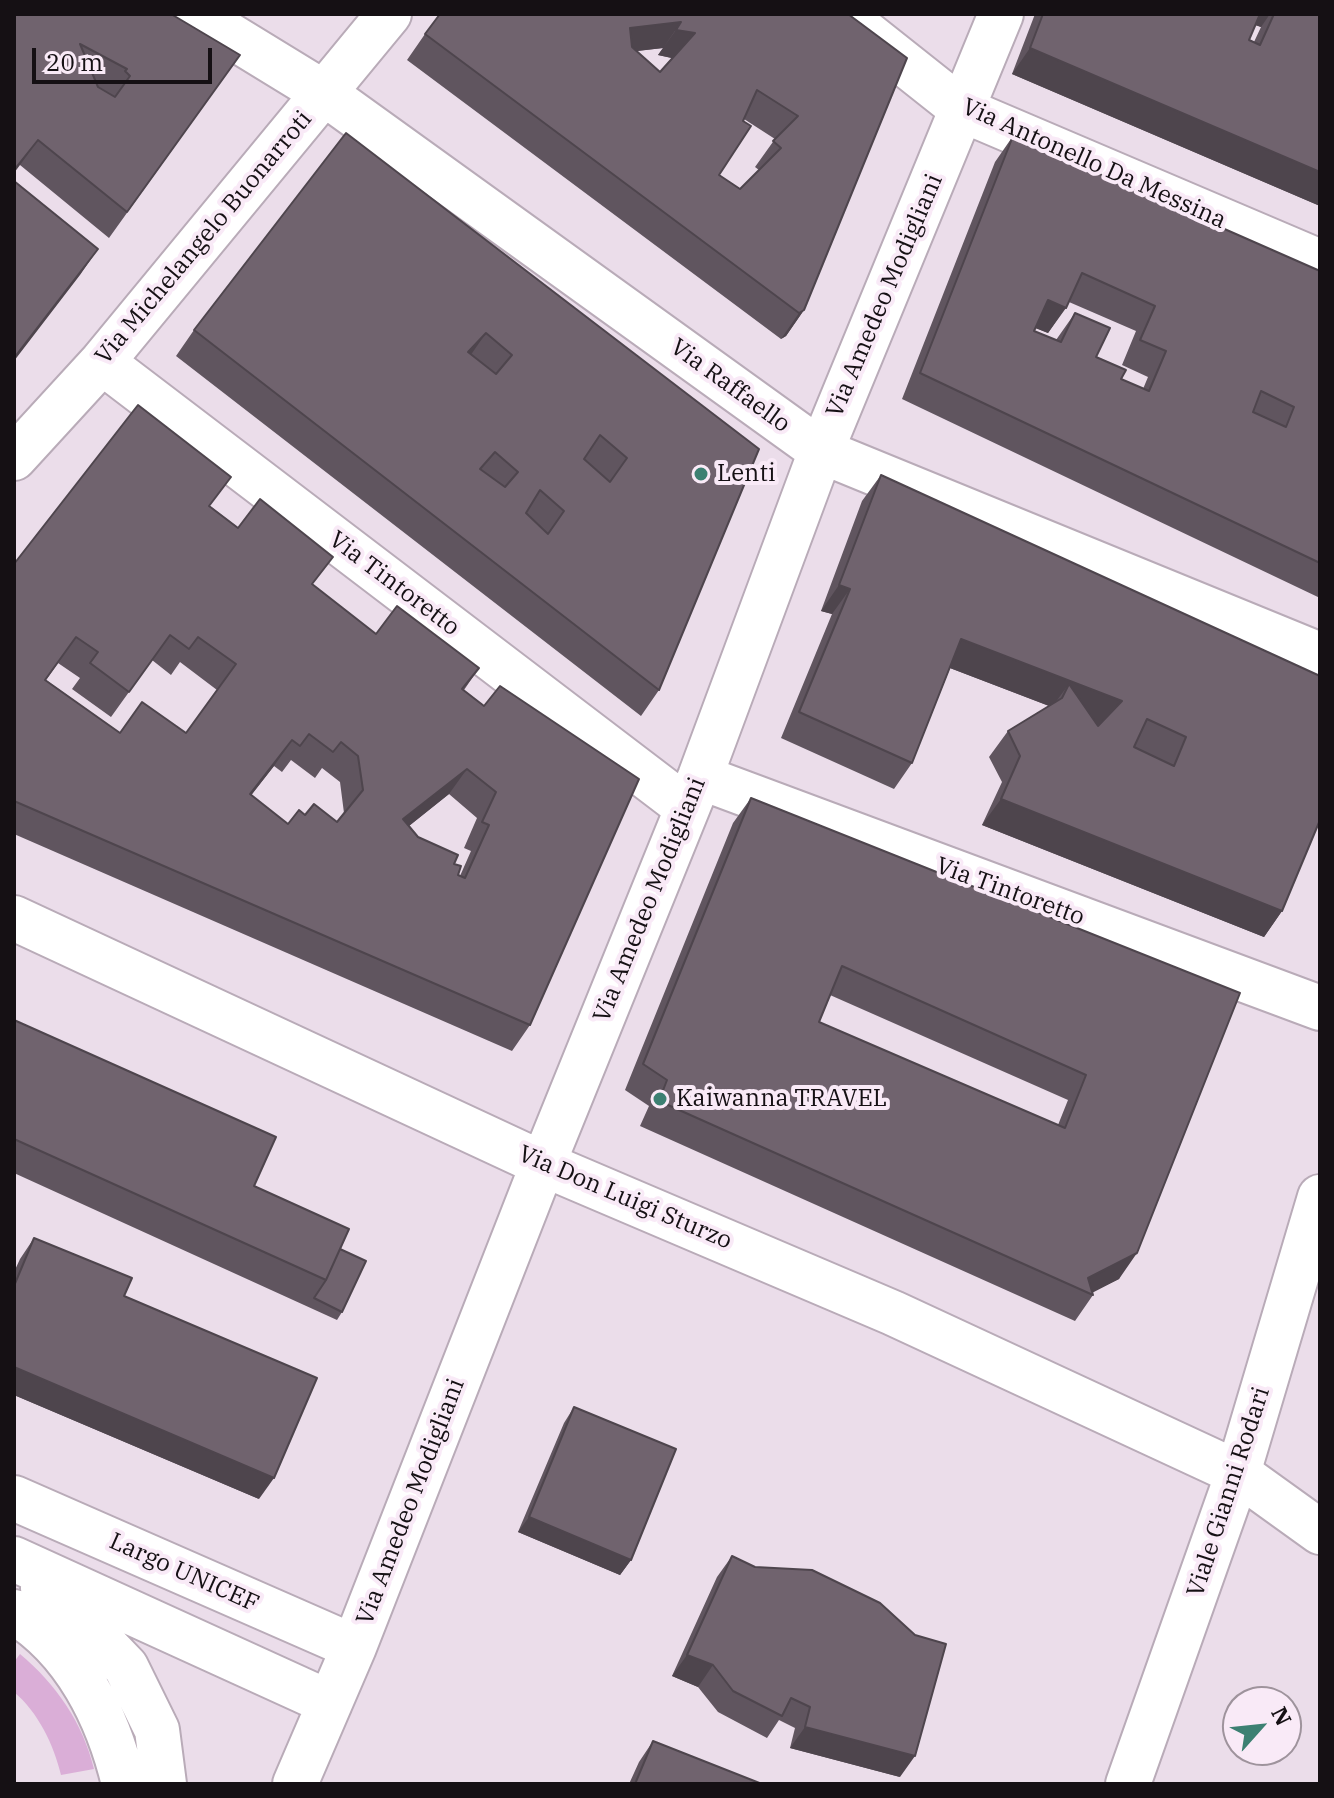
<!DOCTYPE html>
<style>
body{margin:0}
#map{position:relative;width:1334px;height:1798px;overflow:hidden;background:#ebddea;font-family:"IBM Plex Serif",serif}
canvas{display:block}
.frame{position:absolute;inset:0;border:16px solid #151014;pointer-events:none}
.north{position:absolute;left:1222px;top:1686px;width:80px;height:80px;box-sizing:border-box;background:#f9eaf7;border:2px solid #9e939c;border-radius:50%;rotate:63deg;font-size:22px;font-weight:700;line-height:32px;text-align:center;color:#151014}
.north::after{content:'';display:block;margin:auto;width:28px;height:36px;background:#3c8072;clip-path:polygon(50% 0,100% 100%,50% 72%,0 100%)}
.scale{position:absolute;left:32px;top:48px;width:180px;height:36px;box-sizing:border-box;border:4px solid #151014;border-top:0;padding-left:10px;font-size:24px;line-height:28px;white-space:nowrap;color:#151014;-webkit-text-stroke:6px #f9eaf7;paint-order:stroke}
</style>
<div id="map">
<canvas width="1334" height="1798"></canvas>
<div class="frame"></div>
<div class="north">N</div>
<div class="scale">20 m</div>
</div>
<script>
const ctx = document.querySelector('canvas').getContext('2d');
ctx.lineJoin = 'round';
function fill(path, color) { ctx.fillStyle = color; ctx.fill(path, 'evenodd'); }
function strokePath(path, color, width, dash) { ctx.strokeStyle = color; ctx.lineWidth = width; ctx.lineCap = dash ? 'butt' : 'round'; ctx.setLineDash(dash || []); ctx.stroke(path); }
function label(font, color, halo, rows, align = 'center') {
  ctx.font = font + ' "IBM Plex Serif",serif'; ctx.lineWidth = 8; ctx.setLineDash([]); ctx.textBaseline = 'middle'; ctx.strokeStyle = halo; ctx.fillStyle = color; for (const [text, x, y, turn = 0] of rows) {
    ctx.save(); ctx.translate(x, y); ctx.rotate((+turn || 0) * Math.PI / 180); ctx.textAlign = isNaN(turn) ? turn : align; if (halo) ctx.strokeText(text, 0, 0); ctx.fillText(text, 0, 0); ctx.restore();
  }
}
fill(new Path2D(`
 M20,1654C56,1684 83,1723 94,1769L61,1775C54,1745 38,1712 14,1692V1662Z`), '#daaed7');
const street = new Path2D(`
 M195,14L324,93L821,451L1320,655
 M842,14L963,110L1320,262
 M102,362L686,807
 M14,458L102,362L389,14
 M700,777L1320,1008
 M14,918L543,1164L893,1313L1238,1473L1320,1532
 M14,1498L354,1647
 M14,1559L330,1703
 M43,1588L78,1617L126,1667L157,1730L164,1784
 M14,1612C75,1649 108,1717 124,1784
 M295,1784L354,1647L543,1164L700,777L821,451L1001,14`);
const secondary = new Path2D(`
 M1128,1784L1238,1473L1320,1197`);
strokePath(street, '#b9abb8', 48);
strokePath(secondary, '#b9abb8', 48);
strokePath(street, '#fff', 44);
strokePath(secondary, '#fff', 44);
fill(new Path2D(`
 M14,14L240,55L109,238L20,165Z
 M848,14L804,310L786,336L781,339L407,60L425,34ZM663,48L658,55L672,58L660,72L636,51ZM744,119L775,139L755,167L759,170L740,189L719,175Z
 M1035,14H1320V206L1012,74ZM1255,25L1261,27L1254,42L1249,40Z
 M346,133L759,449L659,690L641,716L176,356L194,330Z
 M1013,136L1320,271V598L902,399L995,162ZM1069,302L1136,331L1122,365L1148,377L1143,389L1121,379L1096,357L1075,313L1056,340L1034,331L1036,328L1048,333Z
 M881,475L1320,676L1282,911L1264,937L982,825L1002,782L989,757L1008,731L1049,706L950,668L912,763L894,789L781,738L832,614L821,611L862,501Z
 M210,506L376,634L479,668L464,690L484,706L530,1025L512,1051L14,834V564ZM152,660L171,675L180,662L217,690L186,733H120L46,680L58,663L80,678L72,689L111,717ZM291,760L315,778L322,768L340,782L344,813L337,822L305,815L288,824L251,795L274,766L282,772ZM449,794L477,818L464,848L471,851L460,876L458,875L454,864L418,837L409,826Z
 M751,798L1240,993L1119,1279L1092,1292L1093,1295L1075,1321L640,1126L649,1106L625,1090L733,823ZM830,995L1068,1100L1058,1125L819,1022Z
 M14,1020L254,1186L340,1249L342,1312L337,1320L14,1173Z
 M34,1238L259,1499L14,1395V1272L20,1259Z
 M574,1407L631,1560L620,1575L518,1532L564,1423Z
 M732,1556L900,1777L790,1748L795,1728L779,1720L767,1738L718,1712L698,1687L672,1676L717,1577Z
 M653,1741L762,1784H629L639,1762Z`), '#60555f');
fill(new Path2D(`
 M1256,14H1270L1261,27L1250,23Z
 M681,22L663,48L612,54L630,28Z
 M676,30L695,33L676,59L658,55Z
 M1030,48L1320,172V206L1012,74Z
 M38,140L20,165L14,173V170Z
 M98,249L80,275L14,361V358Z
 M1048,300L1066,308L1048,333L1030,326Z
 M804,310L786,336L781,339L799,313Z
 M486,333L468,359V352Z
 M839,585L850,589L832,614L821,611Z
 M961,639L1122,701L1103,726L1055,708L1062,698L1069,684L1052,707L942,665Z
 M292,740L274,766L232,820L250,794Z
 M467,769L449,794L385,845L403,819Z
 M1001,799L1282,911L1264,937L982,825Z
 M1137,1253L1119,1279L1090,1294L1088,1278Z
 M14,1367L274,1478L259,1499L14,1395Z
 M529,1517L631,1560L620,1575L518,1532Z
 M687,1655L713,1665L698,1687L672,1676Z
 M805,1727L915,1756L900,1777L790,1748Z`), '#4e454d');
const building = new Path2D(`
 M14,14H171L240,55L127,212L38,140L14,170ZM80,44L127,69L125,71L130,76L115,97L98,87Z
 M440,14H848L907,58L804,310L799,313L425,34ZM681,22L676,30L695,33L660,72L632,47L630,28ZM757,90L798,116L773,141L781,148L740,189L719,175L751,126L743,121Z
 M1043,14H1260L1249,40L1260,45L1274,14H1320V172L1030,48Z
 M346,133L759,449L659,690L194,330ZM486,333L512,355L496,374L468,352ZM600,435L627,458L610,482L584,459ZM495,452L518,472L505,487L480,469ZM540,490L564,511L548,534L526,513Z
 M1013,136L1320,271V563L920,373ZM1082,273L1155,306L1140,340L1166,351L1149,391L1121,379L1126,370L1096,357L1110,328L1075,313L1061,342L1034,331L1048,300L1066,308ZM1261,391L1294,407L1286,427L1253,412Z
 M14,181L98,249L14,358Z
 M138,405L231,477L209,506L238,528L260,499L333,557L312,584L376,634L397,606L479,668L462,689L484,706L500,686L639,779L530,1025L14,801V564ZM170,635L189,649L198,637L236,664L186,733L142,702L120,733L45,680L76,637L98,652L90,663L129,692ZM309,734L333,752L341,742L358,756L363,790L337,822L314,804L305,815L299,810L288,824L250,794L292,740L300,746ZM467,769L496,792L482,822L489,825L465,878L458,875L461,866L454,864L458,855L418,837L403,819Z
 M881,475L1320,676V820L1282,911L1001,799L1020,756L1008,731L1062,698L1069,684L1098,726L1122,701L961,639L912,763L799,712L850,589L839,585ZM1147,719L1186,737L1174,766L1134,747Z
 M751,798L1240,993L1137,1253L1088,1278L1093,1295L659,1101L667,1080L643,1064ZM842,966L1086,1075L1065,1128L819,1022Z
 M14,1020L276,1137L254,1186L349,1229L326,1280L14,1139Z
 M34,1238L132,1278L124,1296L317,1378L274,1478L14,1367V1286Z
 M340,1249L366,1261L342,1312L314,1298L326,1280Z
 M574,1407L676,1449L631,1560L529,1517Z
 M732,1556L755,1567L812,1570L880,1603L915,1635L946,1644L915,1756L805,1727L810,1707L791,1698L782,1716L733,1691L713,1665L687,1655Z
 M653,1741L762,1784H635Z`);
fill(building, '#70636e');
strokePath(building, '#4e454d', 2);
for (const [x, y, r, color] of [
 [701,474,8,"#3c8072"],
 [660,1099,8,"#3c8072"]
]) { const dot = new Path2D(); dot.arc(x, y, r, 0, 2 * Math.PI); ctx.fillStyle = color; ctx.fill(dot); strokePath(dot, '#f9eaf7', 3); }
label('24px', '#151014', '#f9eaf7', [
 ["Via Antonello Da Messina",1094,164,24],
 ["Via Michelangelo Buonarroti",204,238,-50],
 ["Via Amedeo Modigliani",885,296,-67],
 ["Via Raffaello",730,386,36],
 ["Via Tintoretto",394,584,37],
 ["Via Tintoretto",1010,892,20],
 ["Via Amedeo Modigliani",650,900,-68],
 ["Via Don Luigi Sturzo",625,1198,23],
 ["Viale Gianni Rodari",1229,1492,-72],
 ["Via Amedeo Modigliani",411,1502,-69],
 ["Largo UNICEF",184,1573,24]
]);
label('24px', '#151014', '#f9eaf7', [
 ["Lenti",717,474],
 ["Kaiwanna TRAVEL",676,1099]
], 'left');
</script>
